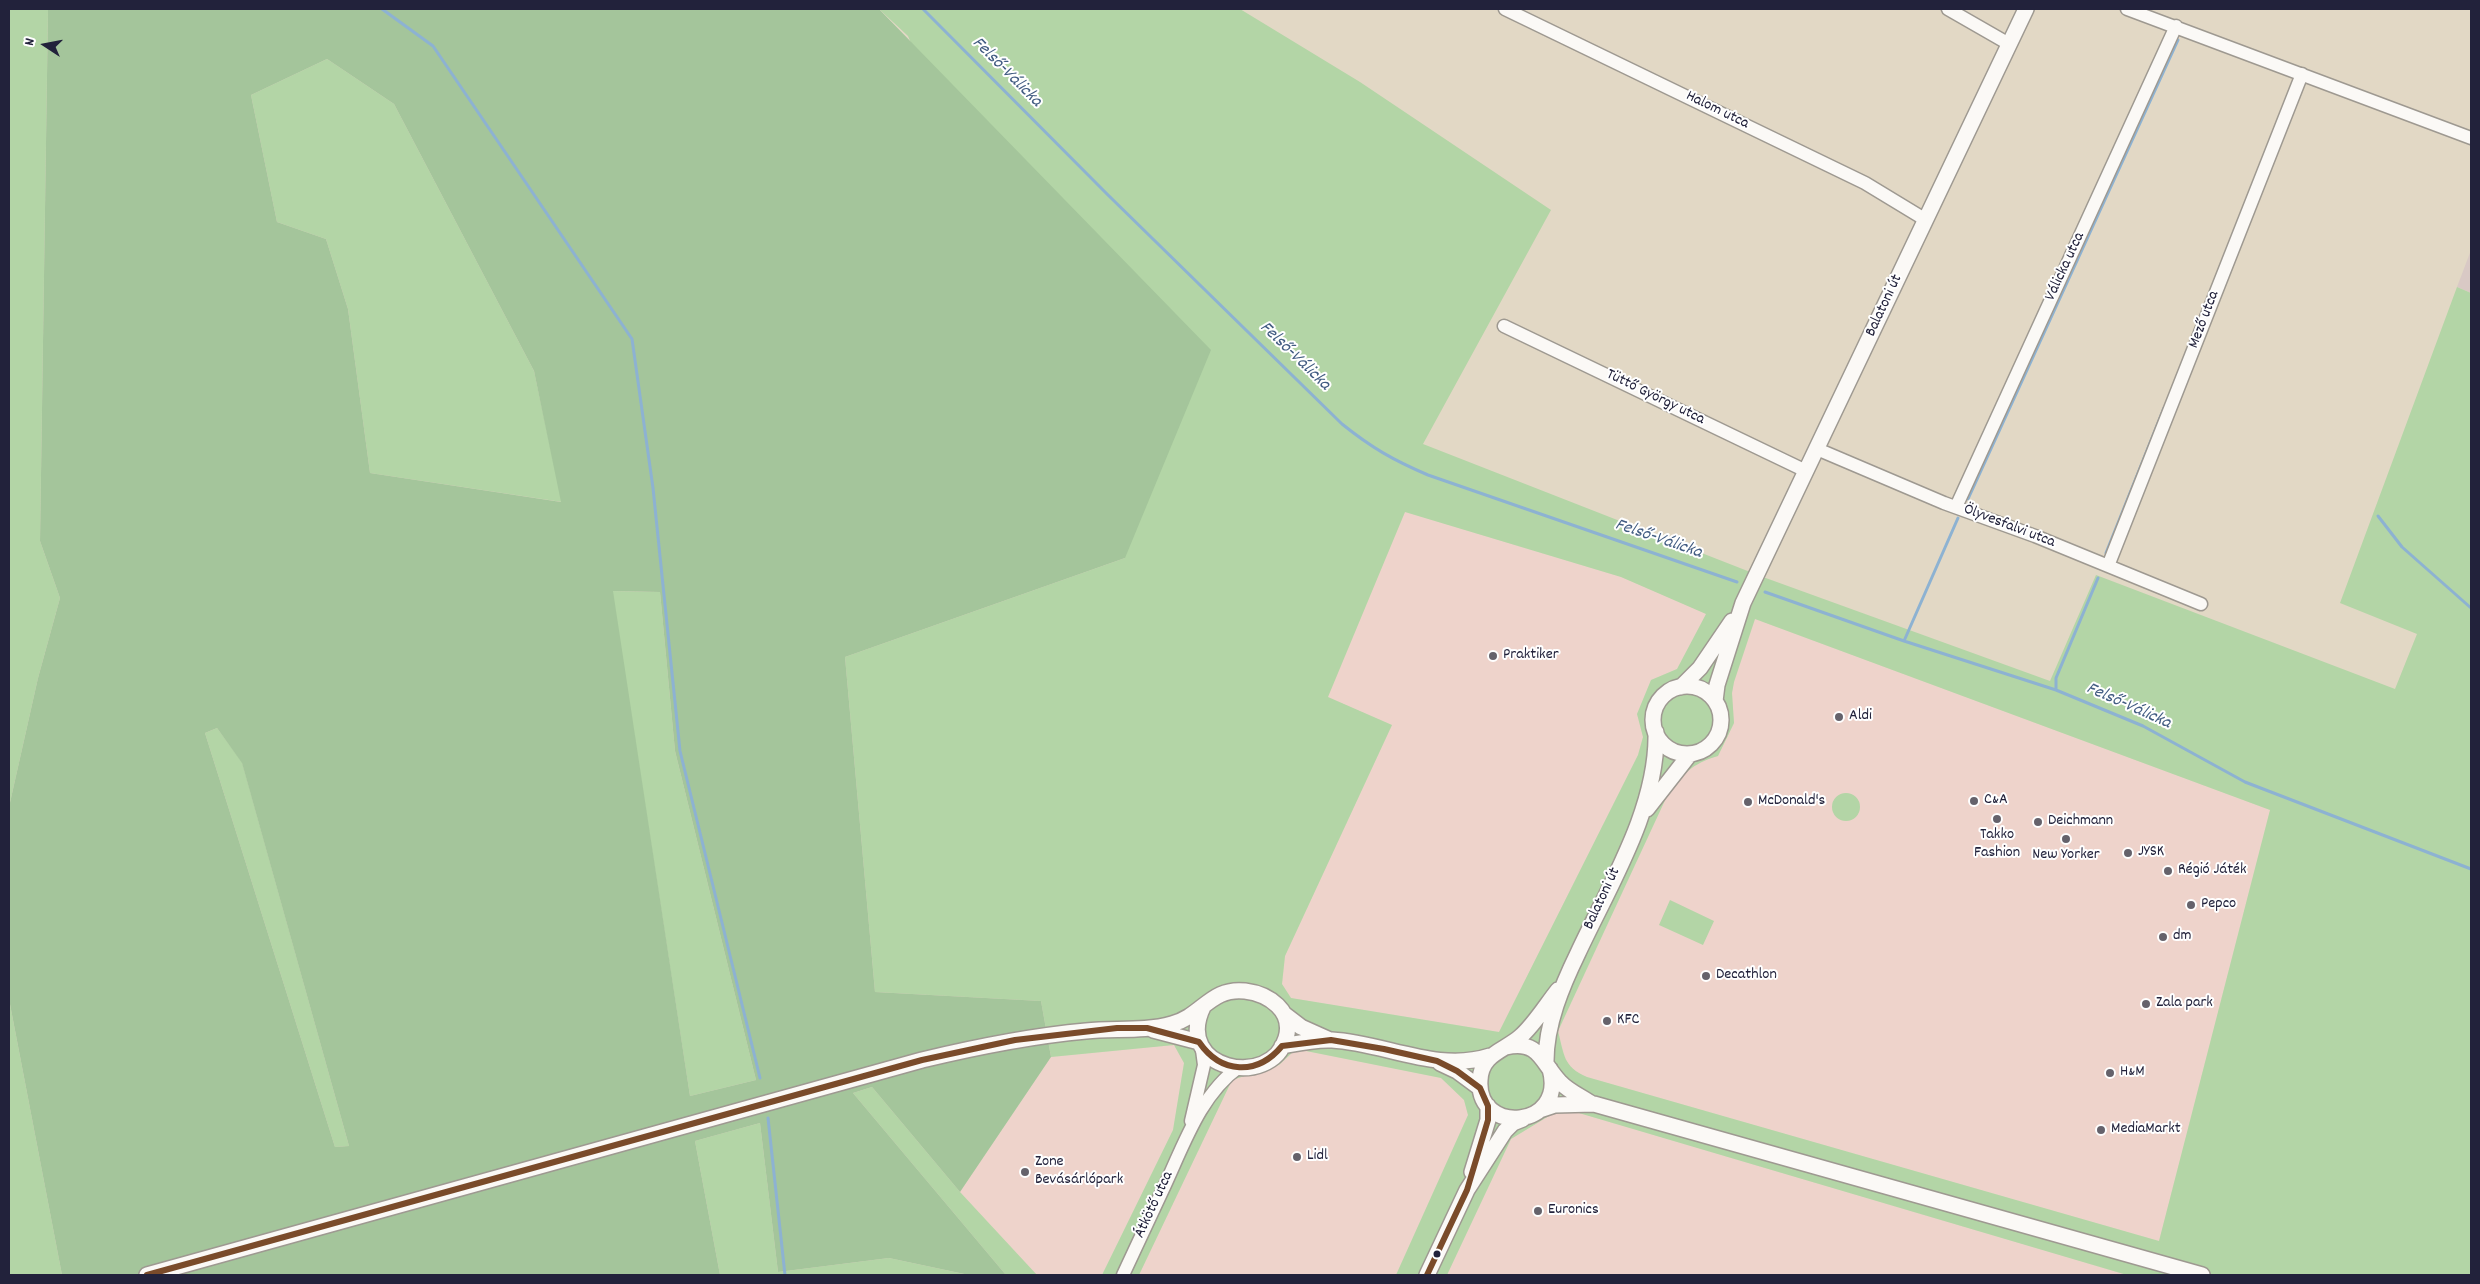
<!DOCTYPE html>
<meta charset="utf-8">
<style>
body{margin:0}
#map{position:relative;width:2480px;height:1284px;overflow:hidden;background:#e2d8c5;font-family:Dekko,sans-serif}
canvas{display:block}
.frame{position:absolute;inset:0;border:10px solid #22223b;pointer-events:none}
.north{position:absolute;left:20px;top:20px;width:50px;height:50px;-webkit-text-stroke:4px #fff;paint-order:stroke;rotate:281deg;font-size:14px;font-weight:700;line-height:20px;text-align:center;color:#22223b}
.north::after{content:'';display:block;margin:auto;width:18px;height:22px;background:#22223b;clip-path:polygon(50% 0,100% 100%,50% 72%,0 100%)}
</style>
<div id="map">
<canvas width="2480" height="1284"></canvas>
<div class="frame"></div>
<div class="north">N</div>
</div>
<script>
const ctx = document.querySelector('canvas').getContext('2d');
ctx.lineJoin = 'round';
function fill(path, color) { ctx.fillStyle = color; ctx.fill(path, 'evenodd'); }
function strokePath(path, color, width, dash) { ctx.strokeStyle = color; ctx.lineWidth = width; ctx.lineCap = dash ? 'butt' : 'round'; ctx.setLineDash(dash || []); ctx.stroke(path); }
function label(font, color, halo, rows, align = 'center') {
  ctx.font = font + ' Dekko,sans-serif'; ctx.lineWidth = 4; ctx.setLineDash([]); ctx.textBaseline = 'middle'; ctx.strokeStyle = halo; ctx.fillStyle = color; for (const [text, x, y, turn = 0] of rows) {
    ctx.save(); ctx.translate(x, y); ctx.rotate((+turn || 0) * Math.PI / 180); ctx.textAlign = isNaN(turn) ? turn : align; if (halo) ctx.strokeText(text, 0, 0); ctx.fillText(text, 0, 0); ctx.restore();
  }
}
fill(new Path2D(`
 M1405,512L1621,577L1707,614L1677,669L1651,680L1637,714L1643,737L1638,755L1499,1032L1291,998L1282,984L1285,956L1392,725L1327,697Z
 M1755,619L2270,810L2159,1241L1587,1077L1574,1072L1567,1064L1558,1032L1667,796L1686,771L1701,761L1718,756L1734,724L1732,693L1734,682Z
 M1174,1045L1184,1063L1173,1130L1102,1275H1037L960,1192L1051,1057Z
 M1296,1049L1441,1078L1464,1100L1468,1115L1396,1275H1139L1232,1080L1279,1065Z
 M1562,1108L2127,1275H1447L1511,1139Z`), '#eed3cb');
fill(new Path2D(`
 M2471,250V293L2457,287Z`), '#d9c9c5');
fill(new Path2D(`
 M9,9H48L40,541L60,598L38,678L9,807Z
 M879,9H1240L1360,82L1551,210L1423,444L1763,577L2050,681L2096,575L2395,689L2417,634L2340,603L2457,287L2471,293V1275H2127L1562,1108L1511,1139L1447,1275H1396L1468,1115L1464,1100L1441,1078L1296,1049L1279,1065L1232,1080L1139,1275H1102L1173,1130L1184,1063L1174,1045L1051,1057L1041,1001L875,992L845,657L1125,558L908,36ZM1405,512L1621,577L1706,614L1677,669L1651,680L1637,714L1643,737L1638,755L1499,1032L1291,998L1282,984L1285,956L1392,725L1328,697ZM1755,619L2270,810L2159,1241L1587,1077C1563,1067 1564,1054 1558,1031L1667,796C1683,774 1691,764 1718,756L1734,723L1732,693L1734,682Z
 M327,59L394,104L534,371L562,502L370,473L348,309L326,239L277,222L251,95Z
 M612,591L660,592L675,751L756,1080L690,1096Z
 M217,728L242,762L349,1146L335,1147L205,733Z
 M1832 807a14 14 0 1 1 28 0a14 14 0 1 1-28 0Z
 M1670,900L1714,921L1703,945L1659,925Z
 M9,999L62,1275H9Z
 M872,1087L960,1192L1037,1275H1006L853,1093Z
 M760,1123L778,1272L889,1258L969,1275H720L695,1141Z`), '#b3d5a6');
fill(new Path2D(`
 M48,9H879L1211,350L1125,558L845,657L875,992L1041,1001L1051,1057L960,1192L872,1087L853,1093L1006,1275H969L889,1258L778,1272L760,1123L695,1141L720,1275H62L9,999V807L38,678L60,598L40,541ZM327,59L394,104L534,371L561,502L370,473L348,309L326,239L277,222L251,95ZM613,591L660,592L675,751L756,1080L690,1096ZM217,728L242,763L349,1146L335,1147L205,733Z`), '#a4c59b');
strokePath(new Path2D(`
 M382,9L433,46L632,339L653,488L680,751L760,1078
 M923,9L1108,195L1342,424C1372,448 1393,460 1428,475L1737,582
 M1968,499L2178,40
 M2378,516L2402,547L2471,608
 M2106,553L2164,408
 M1765,592L1904,641L2056,690L2143,726L2245,782L2471,869
 M1904,641L1958,518
 M2056,690V678L2098,578
 M768,1118L785,1275`), '#8db2d2', 3);
const minor = new Path2D(`
 M1505,9L1865,183L1926,220
 M1948,9L2009,44
 M2127,9L2471,138
 M1504,326L1806,471
 M1817,449L1944,503L2035,536L2201,604
 M1956,507L2176,26
 M2108,566L2302,74
 M1191,1121L1204,1065L1202,1050
 M1123,1275C1137,1245 1151,1215 1165,1185C1184,1144 1201,1094 1239,1067`);
const major = new Path2D(`
 M1653 720a34 34 0 1 1 68 0a34 34 0 1 1-68 0Z
 M1681,687L1700,668L1732,621
 M1715,701L1717,685L1743,603L2026,9
 M1647,809L1690,754
 M1284,1014L1301,1027L1330,1040
 M1153,1030L1199,1042
 M1282,1046C1298,1043 1316,1039 1332,1040C1385,1043 1437,1073 1490,1056
 M1506,1047C1540,1039 1542,1064 1560,1082C1568,1091 1582,1097 1592,1104
 M1546,1061C1546,1024 1562,986 1578,953C1609,886 1658,808 1656,732
 M1440,1063L1457,1071L1480,1088
 M1550,1069C1567,1129 1476,1136 1480,1080C1481,1054 1504,1051 1520,1037C1534,1025 1546,1005 1558,990
 M1540,1110L1555,1105L1594,1104L2202,1275
 M1472,1172L1488,1120V1106
 M147,1275L922,1060C976,1047 1030,1036 1086,1031C1114,1028 1144,1032 1172,1024C1202,1016 1211,987 1245,991C1269,994 1294,1011 1286,1038C1271,1090 1173,1070 1203,1007
 M1427,1275L1467,1190L1505,1131L1513,1123L1523,1119`);
strokePath(minor, '#9e9991', 15);
strokePath(major, '#9e9991', 18);
strokePath(minor, '#fbf9f6', 12);
strokePath(major, '#fbf9f6', 15);
strokePath(new Path2D(`
 M147,1275L922,1060L1015,1040L1117,1028H1147L1199,1042C1221,1074 1257,1076 1282,1046L1331,1040L1384,1049L1437,1061L1457,1071L1480,1088L1488,1106V1120L1467,1190L1427,1275`), '#7a4b2a', 6);
for (const [x, y, r, color] of [
 [1493,656,5,"#65626b"],
 [1839,717,5,"#65626b"],
 [1974,801,5,"#65626b"],
 [1748,802,5,"#65626b"],
 [1997,819,5,"#65626b"],
 [2038,822,5,"#65626b"],
 [2066,839,5,"#65626b"],
 [2128,853,5,"#65626b"],
 [2168,871,5,"#65626b"],
 [2191,905,5,"#65626b"],
 [2163,937,5,"#65626b"],
 [1706,976,5,"#65626b"],
 [2146,1004,5,"#65626b"],
 [1607,1021,5,"#65626b"],
 [2110,1073,5,"#65626b"],
 [2101,1130,5,"#65626b"],
 [1297,1157,5,"#65626b"],
 [1025,1172,5,"#65626b"],
 [1538,1211,5,"#65626b"],
 [1437,1254,4.5,"#22223b"]
]) { const dot = new Path2D(); dot.arc(x, y, r, 0, 2 * Math.PI); ctx.fillStyle = color; ctx.fill(dot); strokePath(dot, '#fff', 2); }
label('16px', '#22223b', '#fff', [
 ["Halom utca",1717,111,26],
 ["Válicka utca",2066,267,-65],
 ["Balatoni út",1885,306,-65],
 ["Mező utca",2205,320,-69],
 ["Tüttő György utca",1655,398,26],
 ["Ölyvesfalvi utca",2009,527,21],
 ["Balatoni út",1603,899,-65],
 ["Átkötő utca",1155,1205,-65]
]);
label('16px', '#22223b', '#fff', [
 ["Praktiker",1503,656],
 ["Aldi",1849,717],
 ["C&A",1984,801],
 ["McDonald's",1758,802],
 ["Deichmann",2048,822],
 ["Takko",1997,836,"center"],
 ["Fashion",1997,854,"center"],
 ["JYSK",2138,853],
 ["New Yorker",2066,856,"center"],
 ["Régió Játék",2178,871],
 ["Pepco",2201,905],
 ["dm",2173,937],
 ["Decathlon",1716,976],
 ["Zala park",2156,1004],
 ["KFC",1617,1021],
 ["H&M",2120,1073],
 ["MediaMarkt",2111,1130],
 ["Lidl",1307,1157],
 ["Zone",1035,1163],
 ["Bevásárlópark",1035,1181],
 ["Euronics",1548,1211]
], 'left');
label('italic 18px', '#425c82', '#fff', [
 ["Felső-Válicka",1006,73,45],
 ["Felső-Válicka",1294,357,44],
 ["Felső-Válicka",1658,540,19],
 ["Felső-Válicka",2128,707,24]
]);
</script>
